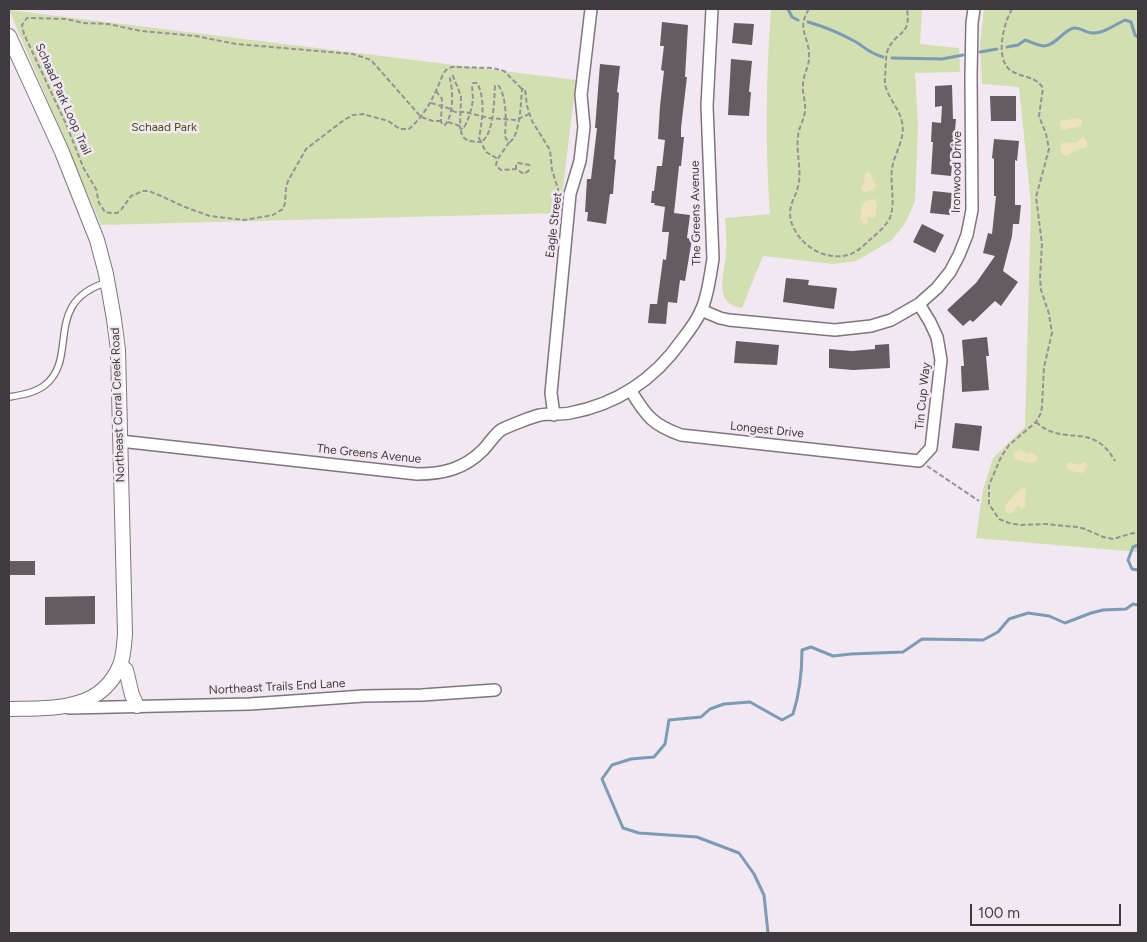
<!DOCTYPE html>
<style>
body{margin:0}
#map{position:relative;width:1147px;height:942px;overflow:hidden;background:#f2e8f1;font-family:Figtree,sans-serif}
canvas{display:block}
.frame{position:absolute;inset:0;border:10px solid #3e3a3e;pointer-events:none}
.scale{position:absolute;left:970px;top:904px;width:151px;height:22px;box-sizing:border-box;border:2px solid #3e3a3e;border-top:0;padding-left:6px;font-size:15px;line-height:18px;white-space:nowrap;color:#3e3a3e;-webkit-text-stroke:4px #f2e8f1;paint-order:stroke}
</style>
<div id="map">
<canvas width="1147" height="942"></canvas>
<div class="frame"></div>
<div class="scale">100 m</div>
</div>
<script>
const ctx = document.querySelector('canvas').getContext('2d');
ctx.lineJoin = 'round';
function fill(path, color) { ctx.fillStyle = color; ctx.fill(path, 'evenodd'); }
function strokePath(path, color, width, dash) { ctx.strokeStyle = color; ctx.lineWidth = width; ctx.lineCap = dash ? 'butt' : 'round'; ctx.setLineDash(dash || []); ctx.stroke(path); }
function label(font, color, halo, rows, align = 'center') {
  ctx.font = font + ' Figtree,sans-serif'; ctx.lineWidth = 5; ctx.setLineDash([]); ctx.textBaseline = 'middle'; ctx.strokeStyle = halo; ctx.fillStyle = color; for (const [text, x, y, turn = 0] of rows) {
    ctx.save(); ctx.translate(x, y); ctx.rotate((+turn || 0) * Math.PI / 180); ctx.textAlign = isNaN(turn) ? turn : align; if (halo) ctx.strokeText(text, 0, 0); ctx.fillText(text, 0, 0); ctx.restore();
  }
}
fill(new Path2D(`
 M771,9H922L920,44L959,48L960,72L915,73L918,125L915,201L906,222L892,240L856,261L833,264L763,256L742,308C712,304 725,273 726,253C727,242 726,230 725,218L770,214C765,145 766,77 771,9Z
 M984,9H1138V552L976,538L983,490L993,458L1025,427L1031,205L1019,87L982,84L980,44Z
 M9,10L576,80L560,213L101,225Z`), '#d2dfb0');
fill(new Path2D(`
 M1077,118H1080L1082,122L1081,126L1062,130L1060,125L1061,121Z
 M1083,136L1088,142L1086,148L1078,149L1067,156L1061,154L1060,148L1063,142L1076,143Z
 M866,172L870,173L876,186L873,190L864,192L861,188L865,180L864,176Z
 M871,199H874L877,203L876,215L873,218L868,217L867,224L864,225L860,218L862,204Z
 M1020,449L1027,454L1032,452L1038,457L1036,462L1030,463L1014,459V452Z
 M1070,462L1078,465L1085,462L1088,465L1083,473L1073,472L1066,468L1067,463Z
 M1023,487L1026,490L1025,507L1022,509L1018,505L1013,513L1008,514L1005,511V506C1008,502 1019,488 1023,487Z`), '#ece2bd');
strokePath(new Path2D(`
 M788,9L792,17L798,20
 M808,22C826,27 840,33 856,42C867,49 869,53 883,57
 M1007,47L1018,45L1025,40C1031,42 1039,46 1044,46C1057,45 1063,30 1074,28C1080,27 1086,33 1093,33C1103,34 1116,24 1125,20L1131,22L1135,35L1138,37
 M980,52L997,49
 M892,58L942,59L963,55
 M1138,545L1133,547L1128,560L1132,569L1138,570
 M768,933L764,895L754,874L739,853L697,837L639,833L623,828L602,779L612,765L631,759L654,757L665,744L669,720L701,717L710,709L724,704L750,702L782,720L793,714C800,692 802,673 802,650L811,647L833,656L851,654L903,652L922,639L983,640L998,632L1009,619L1028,613L1049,616L1065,623L1091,613L1103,610L1126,609L1133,604L1138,605`), '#7b9bb6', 3);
fill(new Path2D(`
 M662,22L688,25L685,77H687L681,128V137H684L681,166H679L674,213L690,215L687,238L692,239L685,281L680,280L677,303L668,302L666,324L648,323L650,304H657L663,259L666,260L669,232H662L665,207L654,205L655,203H651L652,191H654L657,166H662L665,140L658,139L660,106L664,71L661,70L664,46H660Z
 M734,23L754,24L752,45L732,43Z
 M731,59L752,61L749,92H751L749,116L728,115Z
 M600,64L620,66L617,92L619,93L614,159L616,160L614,181L613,194H610L606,224L587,221L588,212H585L587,179H591L597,128H595Z
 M952,85L953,119H956L951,176L931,174L933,142H931L932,122L941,123L942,106L935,107V86Z
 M990,96H1016V121H991Z
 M994,139L1019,141L1017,161L1015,160V205H1021L1019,224H1013L1012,236L1003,271L1018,282L1001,306L995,301L973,322L970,320L963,326L947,310L976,283L995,256L983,253L988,233L992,234L996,196H994V159L992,158Z
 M933,191L952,193L950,215L930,213Z
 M922,224L944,235L935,253L913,242Z
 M786,278L809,280L808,285L837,288L834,309L783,302Z
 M987,337L989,356H986L989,390L962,392L961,366H964L962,340Z
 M736,341L779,345L777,365L734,363Z
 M889,344L890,368L853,370L829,368V349L852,351L875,349V345Z
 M955,423L982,426L979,451L952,448Z
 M9,561H35V575H9Z
 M95,596V624L45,625V597Z`), '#645c63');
const service = new Path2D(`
 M9,397C21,395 35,393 45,385C80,357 41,302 108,282`);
const minor = new Path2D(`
 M701,310L720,318L729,320L835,330L871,326L891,320L919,304L937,288L950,272L959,255L967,235L972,210L971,76L972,23L974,9
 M631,391C646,416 653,425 681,435L919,461L931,448L941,360L937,337L930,322L919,304
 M554,415L551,393L570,194L580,161L584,127L581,95L591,9
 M120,441L417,474C443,474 464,469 483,450C489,444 494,435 501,430C506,427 534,416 540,415C550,413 560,415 570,413C618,404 654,380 682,340C689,331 696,322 701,311C708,296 710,276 713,259L707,106L712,9
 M69,708L250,704L364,696L422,695L495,690`);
const tertiary = new Path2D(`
 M9,36L62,152L97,240L106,274L114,319L118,350L125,634C124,644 124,655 120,665C101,712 51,708 9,709
 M120,665L126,670L132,695L137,706`);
strokePath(service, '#7e757d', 8);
strokePath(minor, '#7e757d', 14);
strokePath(tertiary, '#7e757d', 16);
strokePath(new Path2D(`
 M809,9C796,29 809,36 809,55C810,66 803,74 803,85C802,93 806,102 805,111C804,120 799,127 798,136C796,151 801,167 799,182C797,197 787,204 791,221C798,245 826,263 851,254C859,251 866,243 872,238C879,232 888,224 891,215C895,200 890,184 892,169C894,153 906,139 902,122C899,106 883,94 885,77C886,69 885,54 889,47C899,30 911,35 907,9
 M1012,9C1004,23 995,56 1009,69C1019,78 1035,75 1043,88L1039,116L1046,134L1049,149L1036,197L1042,244L1040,278L1041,290L1049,314L1052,333L1044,367L1042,406L1041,413L1036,422L1009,445L1001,457L989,485V504L999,519L1009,523L1021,525L1045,524L1077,527L1085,529L1103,537L1113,539L1133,533L1138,534
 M436,91L442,99L441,121L442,124L445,125C454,114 453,92 450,79V77L453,76L461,96L460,128L463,129C468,122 472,108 473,99C473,93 471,88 473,83H477C486,99 482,121 479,138L481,142C494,135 494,100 495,86H499C507,99 506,121 505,136L506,139L510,142C520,135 521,102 522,89H525L527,106L532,121L550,150L552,170L558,189V198
 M431,103L448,108L455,112H465L489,118L516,120L529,114
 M441,121H433L421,117L371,60L353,54L236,44L196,36L141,31L108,24L83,23L66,19L27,18L22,25L24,34L66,124L84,169L96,189L99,203L105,212L111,213H117L121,210L131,196L143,191H149L161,196L185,207L210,216L244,220L273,215L283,209L285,203L286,188L288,181L306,149L344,120L353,115L363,114L388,121L400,129H409C426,114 435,95 443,74L446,70L452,67L493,68L504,71L522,89
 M448,122L460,126
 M461,130C461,141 472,142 481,142L486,152L498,159
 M509,142C505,150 496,158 496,166L501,170L516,169
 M530,165L518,163L516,165V169L524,174L531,169
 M1036,422C1064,448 1092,420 1115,461
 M927,466L979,501`), '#979096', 2, [5, 2.5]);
strokePath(service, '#fff', 5.5);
strokePath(minor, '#fff', 11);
strokePath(tertiary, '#fff', 14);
label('12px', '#3e3a3e', '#f2e8f1', [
 ["Schaad Park Loop Trail",63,99,66],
 ["Ironwood Drive",957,172,-89],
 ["The Greens Avenue",696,213,-91],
 ["Eagle Street",554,225,-83],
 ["Tin Cup Way",923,396,-84],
 ["Northeast Corral Creek Road",118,405,-92],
 ["Longest Drive",767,430,6],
 ["The Greens Avenue",369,454,6],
 ["Northeast Trails End Lane",277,687,-3]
]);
label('12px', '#445016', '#f2e8f1', [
 ["Schaad Park",164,127]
]);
</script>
